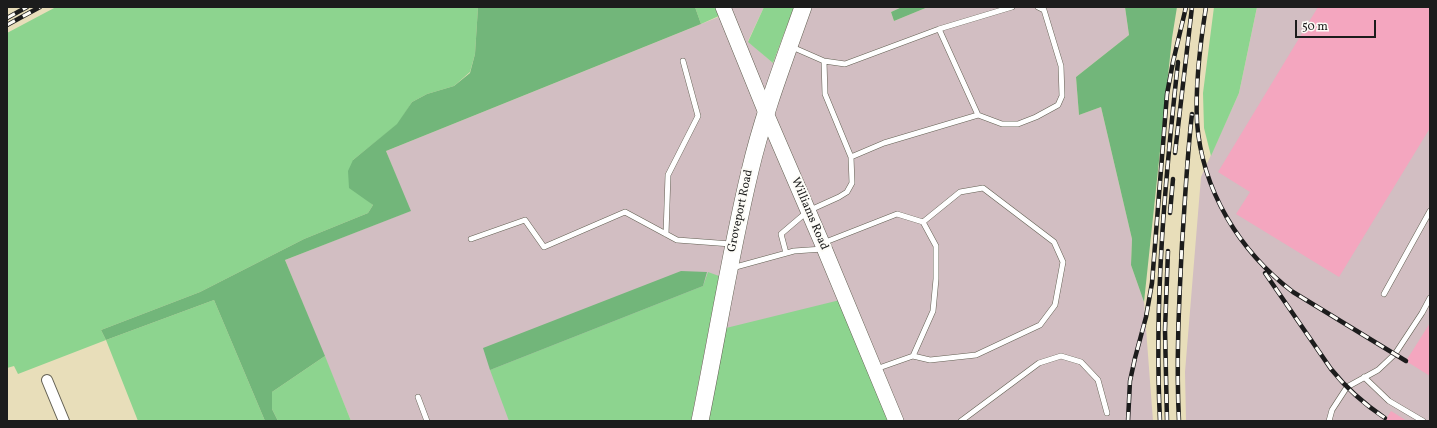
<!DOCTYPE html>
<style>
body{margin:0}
#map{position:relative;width:1437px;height:428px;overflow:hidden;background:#e8deba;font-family:Vollkorn,serif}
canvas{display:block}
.frame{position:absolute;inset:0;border:8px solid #1c1c1c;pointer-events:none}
.scale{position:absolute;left:1295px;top:20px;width:81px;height:18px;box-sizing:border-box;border:2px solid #1c1c1c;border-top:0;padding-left:5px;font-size:12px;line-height:14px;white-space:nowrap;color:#1c1c1c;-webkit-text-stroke:3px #fdfcf7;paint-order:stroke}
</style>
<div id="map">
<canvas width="1437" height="428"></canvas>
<div class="frame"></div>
<div class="scale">50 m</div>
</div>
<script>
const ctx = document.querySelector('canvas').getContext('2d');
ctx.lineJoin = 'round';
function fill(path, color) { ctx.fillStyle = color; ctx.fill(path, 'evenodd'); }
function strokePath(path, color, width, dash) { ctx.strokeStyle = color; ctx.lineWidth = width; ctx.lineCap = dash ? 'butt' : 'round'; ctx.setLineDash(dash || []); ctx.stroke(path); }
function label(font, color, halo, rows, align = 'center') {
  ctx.font = font + ' Vollkorn,serif'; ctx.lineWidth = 4; ctx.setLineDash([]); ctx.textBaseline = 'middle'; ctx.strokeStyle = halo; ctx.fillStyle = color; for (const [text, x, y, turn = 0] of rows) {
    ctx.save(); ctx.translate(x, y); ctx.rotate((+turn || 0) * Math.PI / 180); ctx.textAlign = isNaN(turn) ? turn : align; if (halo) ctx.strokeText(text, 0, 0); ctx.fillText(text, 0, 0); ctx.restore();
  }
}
fill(new Path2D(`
 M718,7H764L748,41L773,63L794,7H902L891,12L894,21L928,7H1125L1129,35L1076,77L1079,115L1101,107L1132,239L1131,265L1144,302L1153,421H351L285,260L410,211L386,151L721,16Z
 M1257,7H1430V421H1186L1185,372L1201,177L1239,93Z`), '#d2bec2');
fill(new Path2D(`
 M56,7H478L475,54L470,72L454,86L427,94L412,102L398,124L353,160L365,198L373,205L368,213L304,239L200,292L101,330L106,340L214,300L265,421H138L106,340L18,374L14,366L7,368V33Z
 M695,7H718L721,15L701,24Z
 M764,7H794L773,63L748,42Z
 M1214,7H1257L1239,93L1211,156L1204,128L1203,93Z
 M708,272L719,276L691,421H509L490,370L703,286Z
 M840,300L890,421H709L726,328Z
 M325,356L351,421H278L272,409V392Z`), '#8dd48f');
fill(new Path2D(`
 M478,7H695L701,24L386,151L411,211L285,260L325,356L272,392V409L278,421H265L214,300L106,340L101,330L200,292L304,239L368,213L373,205L349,188L348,171L353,160L397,124L412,102L427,94L454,86L470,73L475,54Z
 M902,7H928L894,21L891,12Z
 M1125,7H1177L1172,38L1144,302L1131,265L1132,239L1101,107L1079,115L1076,77L1129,35Z
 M681,271L707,272L703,286L490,370L483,348Z`), '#72b67a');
fill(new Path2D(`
 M1318,7H1430V128L1339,277L1236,214L1250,192L1218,172Z
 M1430,323V376L1406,361Z
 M1391,411L1407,421H1385Z`), '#f4a6bf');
const service = new Path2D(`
 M939,29L1012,7
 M792,47L824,61L845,64L939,29L978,115L884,143L851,157
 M978,115L1002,124H1018L1036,117L1058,105L1062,96L1061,66L1044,10L1038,7
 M666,234L668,175L698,116L683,61
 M471,239L525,220L544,247L625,212L677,240L731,244
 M823,243L897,214L923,222L936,246V279L933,311L913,356L876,369
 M786,253L781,234L808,211L839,197L847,192L852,183L851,157L825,94L824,61
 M732,268L794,251L823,249
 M1384,294L1430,211
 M913,356L930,360L976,355L1040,325L1055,305L1063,262L1054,242L983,188L960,192L923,222
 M1364,377L1389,401L1423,421
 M418,397L427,421
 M961,421L1039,363L1061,356L1081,362L1098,380L1107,413
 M1329,421L1332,410L1347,387L1378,370L1395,354L1422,313L1430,298`);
const minor = new Path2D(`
 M47,380L64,421`);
const secondary = new Path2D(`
 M723,7L766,113L822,243L896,421`);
const primary = new Path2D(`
 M700,421C717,338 730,254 750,171C763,115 784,61 803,7`);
strokePath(service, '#636053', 6);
strokePath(minor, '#636053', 12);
strokePath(secondary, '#636053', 16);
strokePath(primary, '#636053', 18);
strokePath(service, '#fff', 5);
strokePath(minor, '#fff', 10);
strokePath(secondary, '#fff', 15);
strokePath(primary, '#fff', 17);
const rail = new Path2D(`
 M1206,7C1200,45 1195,84 1197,122C1202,190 1239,251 1293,292L1406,361
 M7,18L27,7
 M7,25L40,7
 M1175,153L1192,7
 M1170,213L1173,179
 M1265,273L1331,369C1347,389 1364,404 1385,418
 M1128,421L1130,381L1135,358L1146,317L1152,283L1167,94L1173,62L1186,7
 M1160,421C1154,301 1165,181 1178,62
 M1167,421L1165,330L1168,251
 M1179,421C1176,362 1179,303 1182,244C1185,201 1187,157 1192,114`);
strokePath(rail, '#1c1c1c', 4.5);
strokePath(rail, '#fdfcf7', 3, [9]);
label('12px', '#1c1c1c', '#fdfcf7', [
 ["Groveport Road",741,211,-78],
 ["Williams Road",809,214,67]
]);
</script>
